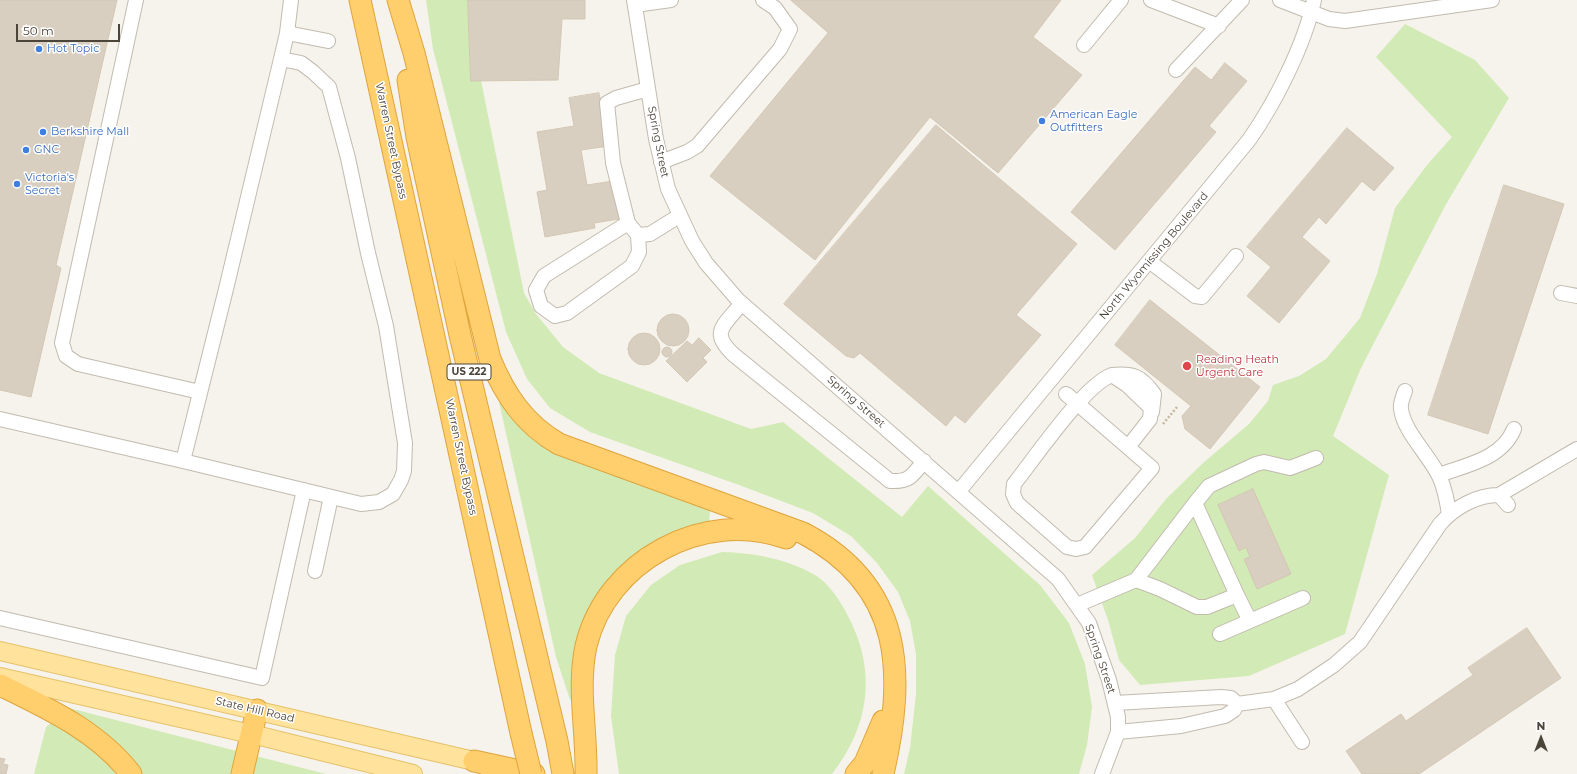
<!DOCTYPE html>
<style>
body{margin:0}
#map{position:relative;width:1577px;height:774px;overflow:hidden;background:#f6f3ec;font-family:Montserrat,sans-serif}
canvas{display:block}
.north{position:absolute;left:1521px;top:718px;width:40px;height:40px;-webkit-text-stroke:3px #fff;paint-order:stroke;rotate:0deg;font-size:11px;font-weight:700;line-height:16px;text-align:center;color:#4b4439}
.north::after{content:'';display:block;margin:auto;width:14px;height:18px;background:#4b4439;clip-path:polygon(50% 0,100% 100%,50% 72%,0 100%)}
.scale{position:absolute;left:16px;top:24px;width:104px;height:18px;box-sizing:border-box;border:2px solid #4b4439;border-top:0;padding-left:5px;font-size:12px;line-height:14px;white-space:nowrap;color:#4b4439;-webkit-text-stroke:3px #fff;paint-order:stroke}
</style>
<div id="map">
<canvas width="1577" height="774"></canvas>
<div class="north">N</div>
<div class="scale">50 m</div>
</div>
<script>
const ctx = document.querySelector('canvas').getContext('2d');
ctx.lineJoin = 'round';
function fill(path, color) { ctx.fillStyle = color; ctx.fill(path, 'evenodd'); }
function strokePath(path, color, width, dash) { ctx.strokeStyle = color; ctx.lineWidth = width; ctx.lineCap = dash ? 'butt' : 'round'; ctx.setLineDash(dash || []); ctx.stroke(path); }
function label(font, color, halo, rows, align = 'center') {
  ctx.font = font + ' Montserrat,sans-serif'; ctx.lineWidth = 3; ctx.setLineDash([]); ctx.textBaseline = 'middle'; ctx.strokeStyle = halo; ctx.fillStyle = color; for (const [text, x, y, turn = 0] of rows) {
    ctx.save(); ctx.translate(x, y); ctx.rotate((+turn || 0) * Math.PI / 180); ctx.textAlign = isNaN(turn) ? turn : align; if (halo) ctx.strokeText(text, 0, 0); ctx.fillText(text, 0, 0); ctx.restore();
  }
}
fill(new Path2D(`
 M426,0H471L476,56L524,293L536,314L563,347L599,373L751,429L783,422L902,517L928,486L1040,585L1069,623L1085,664L1092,707L1087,745L1079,774H904L910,748L916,694V654L910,621L898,592L877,563L851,536L813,513L739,485L590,432L550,408L527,379L506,332L433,49Z
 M1405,24L1475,60L1509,98L1445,206L1361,368L1333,436L1389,475L1345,634L1249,676L1140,685L1119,660L1108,620L1092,575L1135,538L1166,499L1203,463L1249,424L1268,401L1273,385L1299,376L1326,359L1360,318L1377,274L1395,208L1427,165L1452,137L1376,57Z
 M499,402L517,423L537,441L710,510L709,524L613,577L576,698L570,700L556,657Z
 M722,552C754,553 790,559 818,577C830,585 843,605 849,618C877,672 869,727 832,774H619L611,716L615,655L626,616L651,585L680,565Z
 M69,708L326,774H34L46,727Z`), '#d2eab5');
const building = new Path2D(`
 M0,0H117L56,265L61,268L31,397L0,390Z
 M468,0H585V19H562L558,80L471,81Z
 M791,0H1061L1033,37L1082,75L998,173L930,117L815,260L710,176L828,33Z
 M1225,63L1247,81L1209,126L1216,132L1115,250L1071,212L1195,67L1211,80Z
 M599,93L609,146L581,150L587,185L613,181L619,219L594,223L595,228L545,237L537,192L547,190L537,132L574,126L569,98Z
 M936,125L1077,244L1016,315L1041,335L965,423L955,415L946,426L860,353L854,358L846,356L784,304Z
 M1347,128L1394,168L1374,191L1362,181L1326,224L1319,217L1302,237L1330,261L1279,323L1247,296L1271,267L1247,247Z
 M1504,185L1564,204L1488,434L1428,415Z
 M1150,300L1260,387L1210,449L1185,429L1182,416L1191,406L1115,345Z
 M657 330a16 16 0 1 1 32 0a16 16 0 1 1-32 0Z
 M628 349a16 16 0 1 1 32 0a16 16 0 1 1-32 0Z
 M699,338L711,350L703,358L707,362L687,382L666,361L687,341L692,345Z
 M662 352a5 5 0 1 1 10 0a5 5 0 1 1-10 0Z
 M1253,489L1291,574L1257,589L1244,559L1250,557L1246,547L1239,551L1218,505Z
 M1527,628L1561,678L1419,774H1362L1346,751L1401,714L1406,721L1473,675L1468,668Z
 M0,758L5,759L3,764L8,765L6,774H0Z`);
fill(building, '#d8cfc1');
strokePath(building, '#d3c7b4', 1);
const minor = new Path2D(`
 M136,0L62,343L66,356L78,364L200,392
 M634,0L656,139L668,189L692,241L706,263L738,300L1058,579L1089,623L1109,680L1118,717V732L1102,774
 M1151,0L1219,26
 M1280,0L1329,19L1345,21L1492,0
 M635,5L671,0
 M287,33L328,41
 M1084,45L1121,0
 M1176,70L1242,0
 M648,89L616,98L607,103L613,163L628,223L638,235L650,234L679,216
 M661,162L687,152L697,146L780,49L790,29L775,8L763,0
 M628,223L544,276L536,290L541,306L555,316L567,313L632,266L639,252L638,235
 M1149,261L1195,296L1202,297L1236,256
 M1561,293L1577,296
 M741,304C724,326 709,332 734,355L890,481C910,482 912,476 924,461
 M1112,375C1133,373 1141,376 1154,394L1152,412
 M1405,391C1403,397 1400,403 1401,409C1404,432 1429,455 1439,476C1445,488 1447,501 1449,514
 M1066,394L1078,404L1152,468L1085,547L1076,549L1067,547L1017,503L1013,494L1014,484C1034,459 1085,384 1112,375L1127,385L1151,408L1150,419L1128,447
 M0,419L183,461L361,504L379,502L393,494L401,480L404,471L405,443L386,326L368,253L348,158L329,87L313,72L301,63L281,59
 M183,461L226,289L281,59L287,33L291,0
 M1439,475C1466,465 1502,459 1514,429
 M959,491L1249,140C1275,103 1305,44 1314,0
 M1499,495L1577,449
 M1195,503L1209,486L1256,464L1264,462L1290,468L1316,458
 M315,571L331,497
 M1237,595L1250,621L1303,598
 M1077,605L1136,580L1160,589L1197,607H1207L1237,595L1195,503L1136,580
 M0,618L262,678L304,490
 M1220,634L1250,621
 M1274,699L1302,742
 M1115,703L1221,697L1231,698L1237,704L1274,699L1298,689L1334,665L1360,642L1440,524C1455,507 1477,495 1499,495L1508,505
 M1118,732L1181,726L1225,716L1234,710L1237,704`);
const major = new Path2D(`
 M0,651L474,761L487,766
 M0,677L264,737L413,774`);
const highway = new Path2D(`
 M360,0L521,733
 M398,0L414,53L490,359C505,395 524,424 559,444L803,533C904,586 906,674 883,774
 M408,80L417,137L460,335L557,741L563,774
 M0,685C47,708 98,731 131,774
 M474,761L534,774
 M242,774L257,710
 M586,774C587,732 577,688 586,646C606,561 704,508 786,538
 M856,774L865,763L883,721`);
strokePath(minor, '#c2bbae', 16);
strokePath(major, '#e6c16a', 20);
strokePath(highway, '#e0a43c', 23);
strokePath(new Path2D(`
 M1163,424L1177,407`), '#c4b79f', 2.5, [2, 2]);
strokePath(minor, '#fff', 14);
strokePath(major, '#ffe39c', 18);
strokePath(highway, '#ffcf6e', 21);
const highwayBridge = new Path2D(`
 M521,733L531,774`);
strokePath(highwayBridge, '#e0a43c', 23, []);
strokePath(highwayBridge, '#ffcf6e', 21);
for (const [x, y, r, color] of [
 [39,49,4,"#3f7fe0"],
 [1042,121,4,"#3f7fe0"],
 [43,132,4,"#3f7fe0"],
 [26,150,4,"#3f7fe0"],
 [17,184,4,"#3f7fe0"],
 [1187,366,5,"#e0444e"]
]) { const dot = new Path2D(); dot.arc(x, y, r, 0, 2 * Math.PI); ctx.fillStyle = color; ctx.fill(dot); strokePath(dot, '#fff', 1.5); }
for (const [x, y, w] of [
 [469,372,44]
]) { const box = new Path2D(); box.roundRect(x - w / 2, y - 8, w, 16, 3); ctx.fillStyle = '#fff'; ctx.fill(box); strokePath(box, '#4b4439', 1); }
label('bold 10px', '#4b4439', null, [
 ["US 222",469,372]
]);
label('11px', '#366cbe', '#fff', [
 ["Hot Topic",47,49],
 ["American Eagle",1050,115],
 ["Outfitters",1050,128],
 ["Berkshire Mall",51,132],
 ["GNC",34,150],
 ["Victoria's",25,178],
 ["Secret",25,191]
], 'left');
label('11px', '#4b4439', '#fff', [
 ["Warren Street Bypass",391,141,78],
 ["Spring Street",658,142,79],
 ["North Wyomissing Boulevard",1154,256,-50],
 ["Spring Street",856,402,41],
 ["Warren Street Bypass",461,457,78],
 ["Spring Street",1100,659,71],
 ["State Hill Road",255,710,13]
]);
label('11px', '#be3a42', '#fff', [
 ["Reading Heath",1196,360],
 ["Urgent Care",1196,373]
], 'left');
</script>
